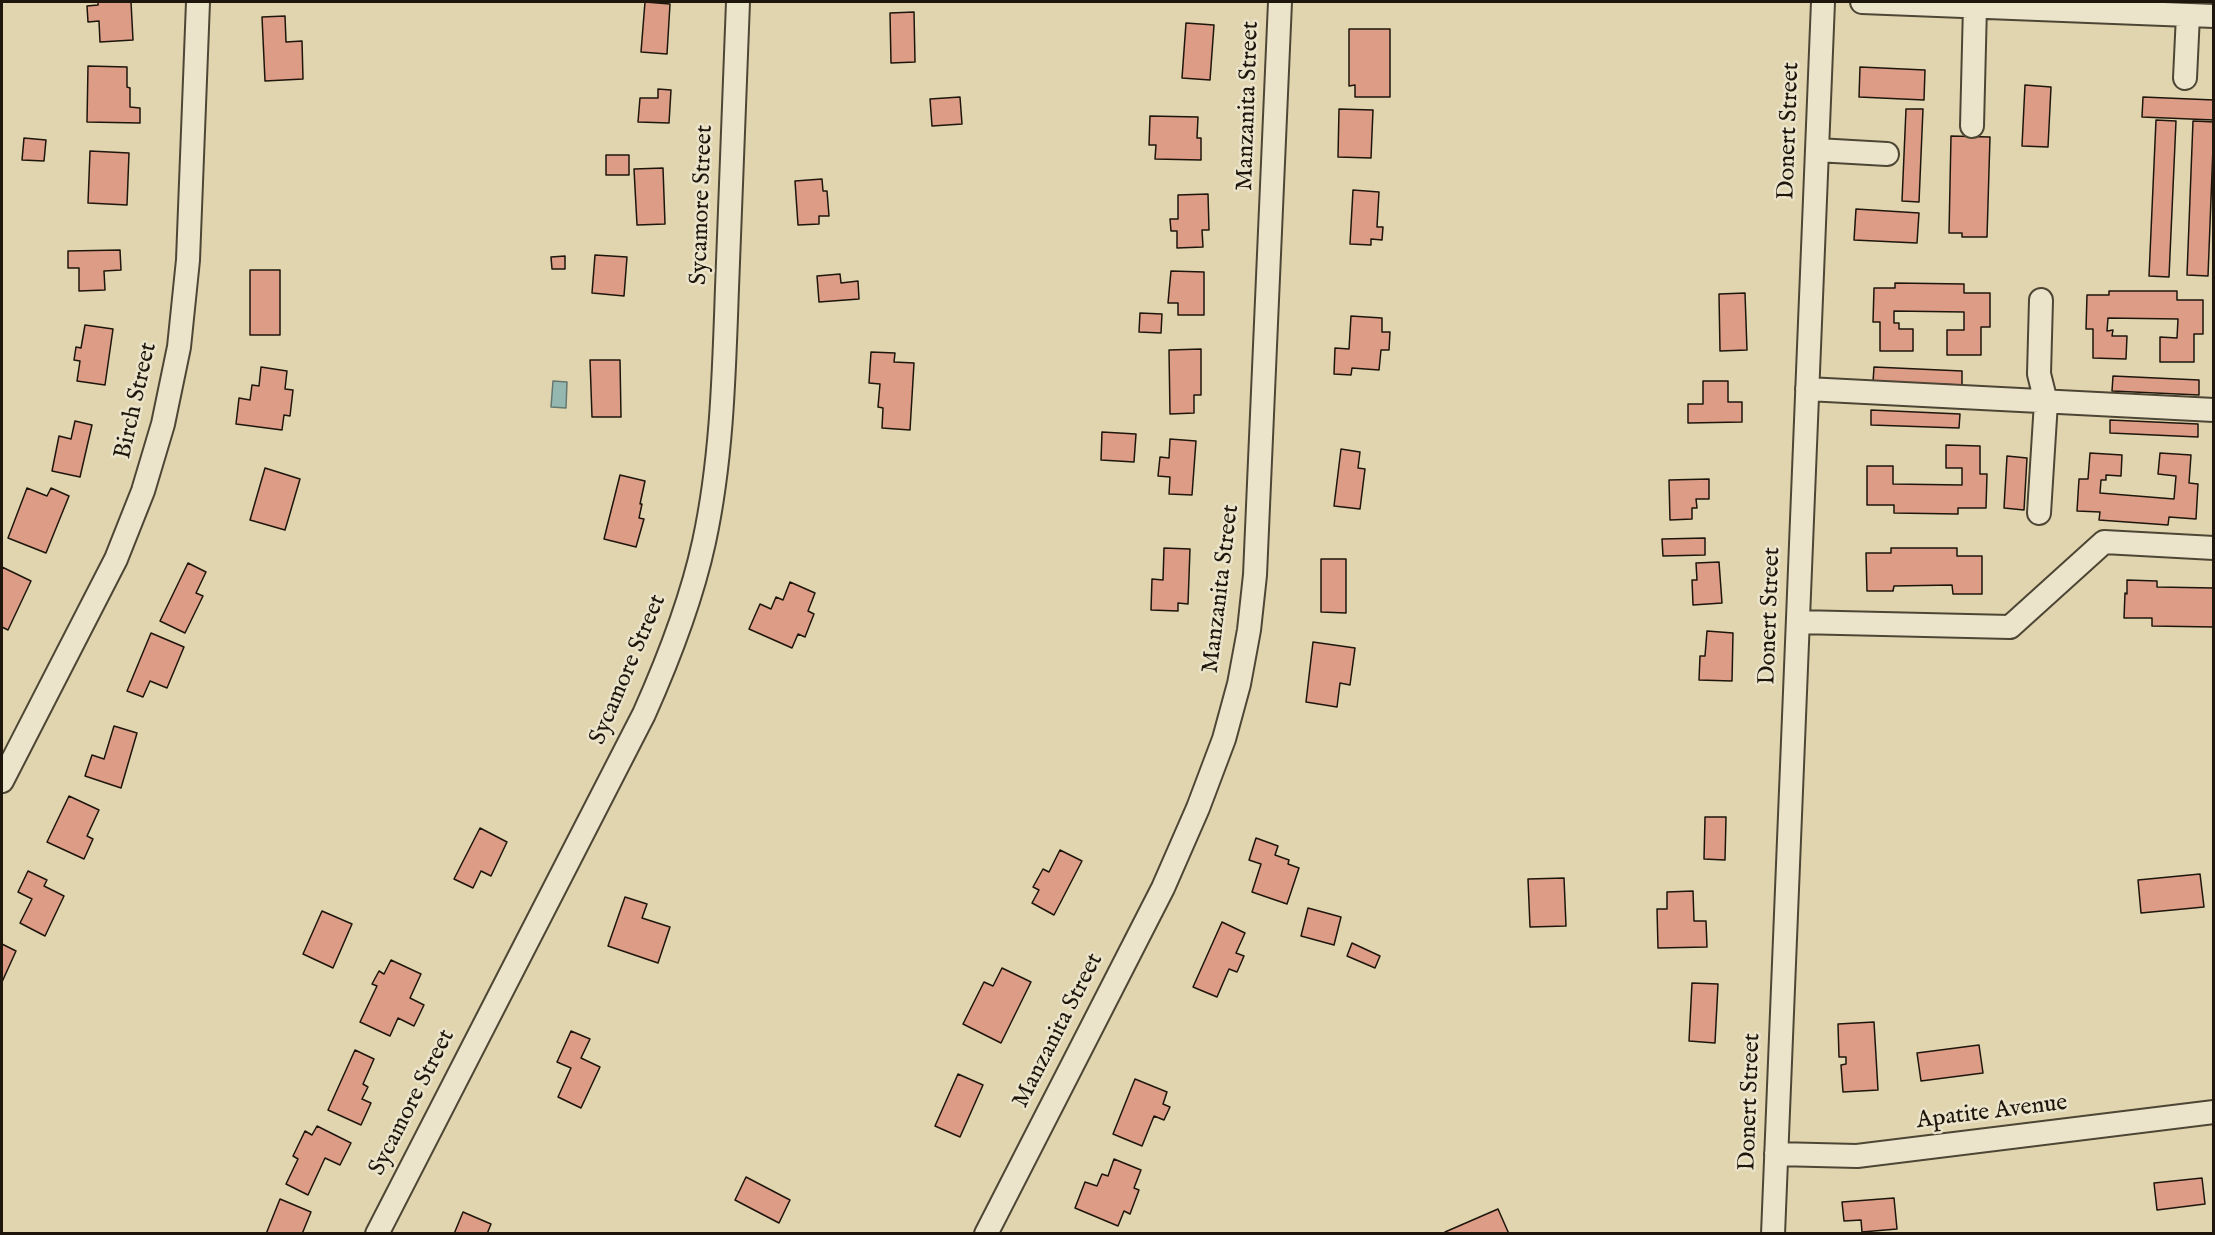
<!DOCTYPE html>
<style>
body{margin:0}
#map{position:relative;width:2215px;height:1235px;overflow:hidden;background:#e0d5af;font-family:"IM FELL English",serif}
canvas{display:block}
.frame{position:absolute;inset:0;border:3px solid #1e160c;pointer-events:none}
</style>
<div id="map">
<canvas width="2215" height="1235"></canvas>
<div class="frame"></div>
</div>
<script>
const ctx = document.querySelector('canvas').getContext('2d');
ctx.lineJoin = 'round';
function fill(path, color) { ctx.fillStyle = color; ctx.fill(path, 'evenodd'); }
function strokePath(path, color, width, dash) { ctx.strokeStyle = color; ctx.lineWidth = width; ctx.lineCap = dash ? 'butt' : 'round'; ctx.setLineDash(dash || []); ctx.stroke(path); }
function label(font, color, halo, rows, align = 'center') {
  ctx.font = font + ' "IM FELL English",serif'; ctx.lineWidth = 5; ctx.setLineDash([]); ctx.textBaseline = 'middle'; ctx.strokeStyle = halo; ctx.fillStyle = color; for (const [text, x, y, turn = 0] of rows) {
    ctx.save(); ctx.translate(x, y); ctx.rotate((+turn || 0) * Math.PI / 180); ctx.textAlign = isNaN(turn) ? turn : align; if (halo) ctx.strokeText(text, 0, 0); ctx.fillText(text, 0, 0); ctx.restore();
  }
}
const water = new Path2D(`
 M553,381L567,382L566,408L551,407Z`);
fill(water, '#94b8b0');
strokePath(water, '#65776e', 1.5);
const building = new Path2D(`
 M98,2H131L133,40L100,42L99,21L88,22L87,6L98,5Z
 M645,2L670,4L667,54L641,52Z
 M914,12L915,62L891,63L890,13Z
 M285,16L286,42L302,41L303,79L265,81L262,17Z
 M1186,23L1214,25L1210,80L1182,78Z
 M1349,29H1390V97H1355V85L1349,86Z
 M88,66L127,67V87L130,88V107L140,108V123L87,122Z
 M1860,67L1925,70L1924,100L1859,97Z
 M2025,85L2051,87L2048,147L2022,146Z
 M658,89L671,90L669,123L638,122L640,98H658Z
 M960,97L962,124L932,126L930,99Z
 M2143,97L2214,100V120L2142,117Z
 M1339,109L1373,110L1371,158L1338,157Z
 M1906,109H1923L1919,202L1902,201Z
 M1150,116L1198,117L1197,138H1201V160L1155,159L1156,145H1149Z
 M2156,120L2176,121L2169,277L2149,276Z
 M2193,121L2214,122L2208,276L2187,275Z
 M1951,136L1990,137L1987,237H1962V233H1949Z
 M24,138L46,140L44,161L22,160Z
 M90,151L129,153L127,205L88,203Z
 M606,155H629V175H606Z
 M663,168L665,224L637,225L634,169Z
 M822,179L823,191H827L829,216H819V224L798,225L795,181Z
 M1353,190L1379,192L1377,227H1383L1382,240L1371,239V245L1350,244Z
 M1208,194L1209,230H1202L1203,247L1177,248V231H1171L1170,219H1178V195Z
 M1856,209L1919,213L1917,243L1854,240Z
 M120,250L121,270L104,271L105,290L79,291V268H68V251Z
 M595,255L627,257L624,296L592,293Z
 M565,256V269H552L551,257Z
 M250,270H280V335H250Z
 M1171,271L1204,272V315H1178V303H1168Z
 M840,274L841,283L858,281L859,299L819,302L817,276Z
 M1895,283L1964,284V293H1990V327H1981V355H1947V330H1964V312L1894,311V323H1899V329H1913V351H1880V322H1873L1874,288H1895Z
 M2109,291H2177V300H2203V334H2194V362H2160V337L2177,338L2178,319L2108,318L2107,331L2113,330L2112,336H2127L2126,359L2093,358V329H2086L2087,295H2109Z
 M1745,293L1747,350L1720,351L1719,294Z
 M1140,313L1162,314L1161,333L1139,332Z
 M1351,316L1382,318V332H1390L1389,350H1381L1379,370L1352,368L1351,375L1334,374L1335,348L1349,349Z
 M85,325L113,329L105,385L77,381L80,361L74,360L76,347L81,348Z
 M1201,349V395H1194V413L1170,414L1169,350Z
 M871,352L895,353L894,362L914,363L910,430L882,428L883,408L878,407L880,384L869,383Z
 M590,360H620L621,417H592Z
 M261,367L287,371L285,389L293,390L290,416L284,415L282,430L236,424L239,398L250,400L252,385L259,386Z
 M1874,367L1962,371V385L1873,382Z
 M2113,376L2199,380V395L2112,391Z
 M1703,381H1728V402H1742V422L1688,423V404H1703Z
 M1871,410L1960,414L1959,428L1871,425Z
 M2110,420L2198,424V437L2110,433Z
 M75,421L92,425L80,477L52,471L59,436L71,439Z
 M1102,432L1136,434L1134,462L1101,460Z
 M1170,439L1196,441L1192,495L1169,494L1170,477L1158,476L1160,457L1169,458Z
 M1946,445L1980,446V474H1987L1986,508H1958V514L1894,513V505H1867V466H1893V484L1962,485V468H1946Z
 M1341,449L1360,452L1358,468L1365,469L1360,509L1334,506Z
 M2090,453L2122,455L2121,476L2106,475V480H2101L2100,493L2174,499L2176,476L2158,474L2160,453L2191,455L2189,483L2198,484L2196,519L2169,517L2168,525L2099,520L2100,512L2077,511L2079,479H2088Z
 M2007,456L2027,458L2024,510L2004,508Z
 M265,468L300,479L285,530L250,520Z
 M620,475L645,481L640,504H642L639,518L644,519L636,547L604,539Z
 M1709,479V499H1696L1697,508H1692V519L1670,520L1669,480Z
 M27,488L47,496L51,488L69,496L46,553L8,538Z
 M1705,538V555L1663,556L1662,539Z
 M1164,548L1190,549L1188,604L1178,603V611L1151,610L1152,579L1163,580Z
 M1891,548H1957V556H1982V594H1953L1952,585L1894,586L1893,591H1867L1866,553H1891Z
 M1321,559H1346V613L1321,612Z
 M1719,562L1722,603L1693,605L1692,580H1697L1696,563Z
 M188,563L206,572L196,593L203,596L185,633L160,621Z
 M2,567L31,581L8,630L2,627Z
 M2127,580L2157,581V587L2214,588V627L2152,626V618H2124L2125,593L2127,594Z
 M790,582L815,593L808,611L814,614L805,637L798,634L792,648L749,629L760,604L771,609L776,597L783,600Z
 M1707,631L1733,633L1732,681L1699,680L1700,656H1705Z
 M151,633L184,647L167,688L150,681L143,697L127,691Z
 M1313,642L1355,648L1350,685L1340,683L1337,707L1306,702Z
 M114,726L137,733L121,788L85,776L92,755L104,759Z
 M69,796L99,810L87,836L93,839L84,859L47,842Z
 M1705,817H1726L1725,860L1704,859Z
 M480,828L507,842L491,876L481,871L473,888L454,879Z
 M1256,838L1278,846L1275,855L1289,860L1288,864L1299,868L1287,904L1252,892L1261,864L1249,860Z
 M1060,850L1082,861L1054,915L1032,903L1039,890L1033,887L1043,869L1049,872Z
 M28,871L47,880L44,886L64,896L45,936L20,923L32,899L18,892Z
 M2200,874L2204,907L2141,913L2138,880Z
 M1564,878L1566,926L1530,927L1528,879Z
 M1693,891L1694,921H1706L1707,947L1658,948L1657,909H1667V892Z
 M625,897L647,904L642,918L670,927L658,963L608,946Z
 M1308,908L1341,917L1334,945L1301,936Z
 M322,911L352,924L333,968L303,954Z
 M1222,922L1245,933L1236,953L1244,956L1237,972L1229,969L1217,997L1193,987Z
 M1352,943L1380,956L1375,968L1347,956Z
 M2,944L16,951L2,982Z
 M391,960L421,974L410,998L424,1005L414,1026L398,1018L390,1036L360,1022L377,986L372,984L379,971L384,974Z
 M1002,968L1031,982L1001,1043L963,1024L984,982L993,986Z
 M1692,983L1718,984L1715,1043L1689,1041Z
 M1874,1022L1878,1090L1843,1092L1841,1065L1846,1064V1057H1839L1838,1024Z
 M571,1031L590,1039L581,1058L600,1067L581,1108L558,1097L571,1068L557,1062Z
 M1979,1045L1983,1073L1921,1081L1917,1053Z
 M355,1050L374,1059L363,1084L368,1087L362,1099L371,1103L361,1125L328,1110Z
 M958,1074L983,1085L960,1137L935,1126Z
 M1135,1079L1167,1092L1163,1104L1170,1107L1164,1120L1154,1116L1142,1146L1113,1134Z
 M317,1126L351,1143L340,1165L325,1158L308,1195L286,1184L298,1159L293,1156L305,1131L312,1135Z
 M1114,1159L1141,1170L1134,1188L1139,1190L1130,1214L1124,1211L1118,1226L1075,1208L1085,1182L1097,1186L1102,1174L1108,1176Z
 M746,1177L790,1200L779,1223L735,1200Z
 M2202,1178L2205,1204L2157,1210L2154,1183Z
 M1894,1198L1897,1229L1862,1232L1861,1220L1844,1221L1842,1202Z
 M280,1199L311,1212L302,1234H266Z
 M1498,1209L1509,1234H1445V1232Z
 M463,1212L491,1224L487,1234H454Z`);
fill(building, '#dc9c85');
strokePath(building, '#1e160c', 1.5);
const minor = new Path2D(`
 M1862,2L2214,16
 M2185,78L2188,15
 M1972,126L1975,6
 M1817,150L1887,154
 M1807,389L2214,410
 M2039,513L2046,402L2039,374L2041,300
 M1798,622L2010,627L2104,542L2214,548
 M2,781L116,559L143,491L163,424L179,347L188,260L198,2
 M1776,1154L1857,1156L2214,1112
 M377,1234L644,714C669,658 691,602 704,542C722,459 724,373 727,288C731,193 734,97 738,2
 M986,1234L1163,888L1198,808L1224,739L1239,684L1249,630L1255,575L1280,2
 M1773,1234L1823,2`);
strokePath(minor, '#4e4635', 26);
strokePath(minor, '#ebe4cb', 22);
label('24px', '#1e160c', '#ebe4cb', [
 ["Manzanita Street",1249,106,-88],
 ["Donert Street",1790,131,-88],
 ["Sycamore Street",703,205,-88],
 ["Birch Street",137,401,-77],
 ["Manzanita Street",1222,589,-83],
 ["Donert Street",1771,616,-88],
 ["Sycamore Street",629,670,-67],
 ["Manzanita Street",1059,1031,-63],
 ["Donert Street",1751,1102,-88],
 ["Sycamore Street",413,1103,-63],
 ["Apatite Avenue",1992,1113,-7]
]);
</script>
